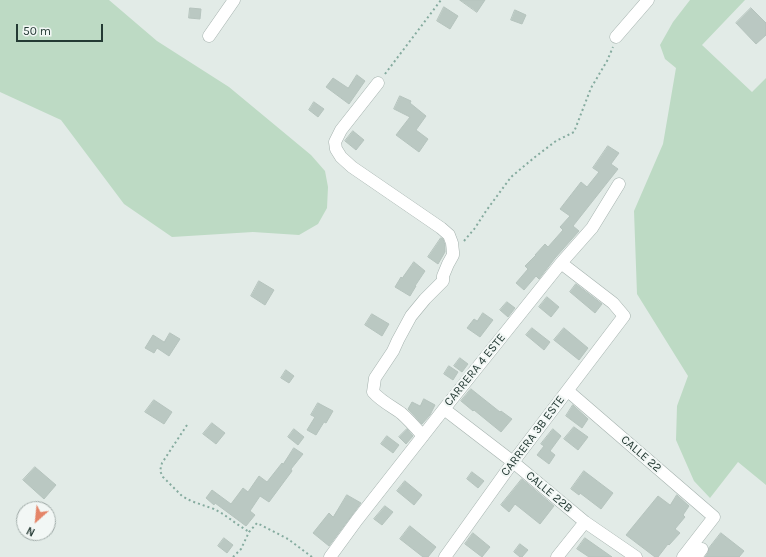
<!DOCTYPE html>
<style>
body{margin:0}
#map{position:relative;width:766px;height:557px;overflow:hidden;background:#e2ebe7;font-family:Karla,sans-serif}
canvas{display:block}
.north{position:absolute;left:16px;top:501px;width:40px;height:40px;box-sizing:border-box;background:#f2f7f5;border:1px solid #a0aba8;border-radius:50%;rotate:207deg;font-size:11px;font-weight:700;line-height:16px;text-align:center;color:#243a34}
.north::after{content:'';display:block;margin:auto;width:14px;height:18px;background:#e48467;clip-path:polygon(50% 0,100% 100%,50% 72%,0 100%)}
.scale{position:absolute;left:16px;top:24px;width:87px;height:18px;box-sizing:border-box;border:2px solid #243a34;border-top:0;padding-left:5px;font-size:12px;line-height:14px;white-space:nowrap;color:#243a34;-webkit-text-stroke:3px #f2f7f5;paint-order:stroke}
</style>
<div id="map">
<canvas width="766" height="557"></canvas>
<div class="north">N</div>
<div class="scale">50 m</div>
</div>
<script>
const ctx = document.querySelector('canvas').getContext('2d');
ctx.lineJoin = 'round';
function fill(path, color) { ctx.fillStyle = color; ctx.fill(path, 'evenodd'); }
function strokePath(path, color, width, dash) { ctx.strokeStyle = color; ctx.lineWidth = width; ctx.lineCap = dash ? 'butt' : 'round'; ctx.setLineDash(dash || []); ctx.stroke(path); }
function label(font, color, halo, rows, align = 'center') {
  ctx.font = font + ' Karla,sans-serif'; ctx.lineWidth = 4; ctx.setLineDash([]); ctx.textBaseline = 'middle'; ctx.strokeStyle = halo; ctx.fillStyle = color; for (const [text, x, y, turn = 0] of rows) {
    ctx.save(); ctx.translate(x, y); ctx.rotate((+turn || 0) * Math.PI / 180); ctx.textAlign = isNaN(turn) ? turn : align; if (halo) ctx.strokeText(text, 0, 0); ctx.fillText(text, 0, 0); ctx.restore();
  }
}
fill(new Path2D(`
 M0,0H109L157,41L229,87L311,155L325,171L328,187L327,208L318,224L299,235L253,232L172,237L124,204L61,120L0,92Z
 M690,0H745L702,45L752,92L766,78V485L738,462L710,498L694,481L676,440L677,406L688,376L637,294L634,211L663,144L676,68L665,59L660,45L673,22Z`), '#bddac4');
const building = new Path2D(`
 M460,0H485L477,12Z
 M444,7L458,16L450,29L437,21Z
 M190,8L201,9L200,19L189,18Z
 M751,8L766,23V35L756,44L736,23Z
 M515,10L526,15L522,24L511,20Z
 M357,75L365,81L349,104L326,87L333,78L348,88Z
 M400,96L411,101L410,103L426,116L416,130L428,139L419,152L396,135L410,117L394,109Z
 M314,102L324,109L318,117L309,110Z
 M353,131L364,140L356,150L345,141Z
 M608,146L619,153L611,164L618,169L573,226L579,231L555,258L539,279L536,276L524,290L516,283L528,269L525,266L536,255H535L545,244L548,247L563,230L560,227L570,216L560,209L581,182L587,187L599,172L593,168Z
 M441,238L443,239L445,245V252L438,264L428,257Z
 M414,262L425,271L415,286H416L410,296L395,287L401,277L402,278Z
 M259,281L274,290L265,305L251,296Z
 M576,284L602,304L595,313L570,292Z
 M547,297L559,307L551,317L539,307Z
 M507,302L515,308L508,317L500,310Z
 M483,313L493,320L480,337L467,328L474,319L477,321Z
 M372,314L389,324L382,336L365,325Z
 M532,328L550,342L544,350L526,335Z
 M564,328L588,348L579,360L554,340Z
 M170,333L180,339L169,356L157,348L154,353L145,348L153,335L164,342Z
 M460,358L468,364L462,372L454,366Z
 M449,366L458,372L453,380L444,374Z
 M286,370L294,376L289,383L281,378Z
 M471,389L500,412L501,411L512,419L501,432L474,410L473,411L461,401Z
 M424,399L435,405L430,415L422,424L408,409L412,402L420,406Z
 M154,400L172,412L164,424L145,412Z
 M318,403L333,411L326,423L324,422L316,435L307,430L315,417L311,415Z
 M573,405L588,419L582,428L566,416Z
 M212,423L225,433L216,444L203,434Z
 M574,427L588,437L578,450L564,439Z
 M294,429L304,437L298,445L288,437Z
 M407,429L413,436L406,444L399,437Z
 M553,429L561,436L550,451L555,455L549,464L537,455L544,446L541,444Z
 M387,436L399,445L393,453L381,444Z
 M294,448L303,454L291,469L292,471L269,502L260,496L250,511L255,515L246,526L215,503L214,505L206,498L212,490L231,504L243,488L248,492L259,476L267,482L282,463L283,464Z
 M35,467L56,485L44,499L23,480Z
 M584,471L613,493L601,509L580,493L579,495L571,489Z
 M472,472L484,481L478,488L467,479Z
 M522,479L554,506L540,524L515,504L509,512L501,505Z
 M405,481L422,495L414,505L397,491Z
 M347,495L361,503L329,546L313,533L329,513L333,517Z
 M677,495L689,506L683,515L685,517L675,529L680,533L669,545L668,544L658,557H655L626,535L658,496L670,505Z
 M385,506L393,512L382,525L374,519Z
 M410,526L436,547L428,557H423L400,539Z
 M473,533L490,547L482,557L465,544Z
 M721,533L744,551L739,557H705L708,553L709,548Z
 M224,538L233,545L227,553L218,546Z
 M585,538L612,557H589L577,549Z
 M520,544L528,550L522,557H520L514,552Z`);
fill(building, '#bac8c2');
strokePath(building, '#b5c3bd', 1);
const minor = new Path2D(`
 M209,36L234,0
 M616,37L648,0
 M378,83L341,130L335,142L336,149L341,157L352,167L441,228L449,235L452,243L453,252V255L448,264L443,276V281L425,299L411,316L398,340L393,351L375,378L373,392C381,401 391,406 401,413C409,420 416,428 423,436
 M568,391L714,517L683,557
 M444,409L513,462L585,522L636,557
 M330,557L357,520L444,409L561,263L592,228L619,184
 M445,557L513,462L624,316L613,303L561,263
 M557,557L585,522
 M696,557L702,549`);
strokePath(minor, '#a5b2ae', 13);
strokePath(new Path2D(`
 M385,74L441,0
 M464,241L475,228L486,211L511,177L535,157L556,141L574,132L591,88L607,61L613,47
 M187,425L162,463L160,471L163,477L182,496L191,501L214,509L223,514L237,524L249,532
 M233,557L241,549L249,532L257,523L288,539L312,557`), '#85ab9f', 2, [2, 3]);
strokePath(minor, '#fff', 12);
label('12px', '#243a34', '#f2f7f5', [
 ["CARRERA 4 ESTE",475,370,-51],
 ["CARRERA 3B ESTE",533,436,-53],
 ["CALLE 22",641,454,41],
 ["CALLE 22B",549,492,40]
]);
</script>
